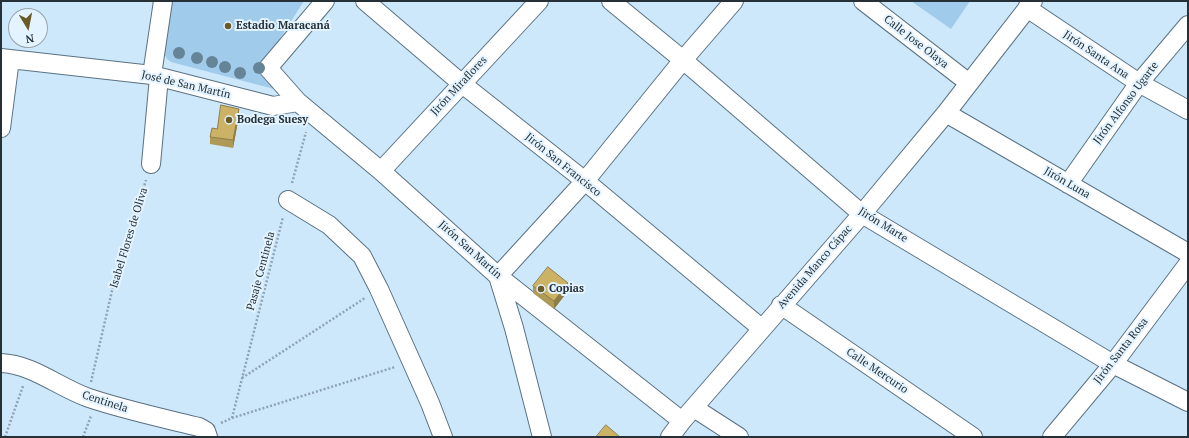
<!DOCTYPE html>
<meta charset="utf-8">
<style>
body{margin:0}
#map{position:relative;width:1189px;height:438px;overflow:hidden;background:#cde8fb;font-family:"PT Serif",serif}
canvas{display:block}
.frame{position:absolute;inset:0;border:2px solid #253037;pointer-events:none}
.north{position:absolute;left:8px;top:8px;width:40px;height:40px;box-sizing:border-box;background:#e3f3ff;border:1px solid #97a5af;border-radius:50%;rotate:170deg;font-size:11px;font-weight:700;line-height:16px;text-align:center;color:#253037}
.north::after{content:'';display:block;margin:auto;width:14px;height:18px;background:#6a5a27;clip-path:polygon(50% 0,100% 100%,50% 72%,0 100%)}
</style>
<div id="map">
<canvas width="1189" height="438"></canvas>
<div class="frame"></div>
<div class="north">N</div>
</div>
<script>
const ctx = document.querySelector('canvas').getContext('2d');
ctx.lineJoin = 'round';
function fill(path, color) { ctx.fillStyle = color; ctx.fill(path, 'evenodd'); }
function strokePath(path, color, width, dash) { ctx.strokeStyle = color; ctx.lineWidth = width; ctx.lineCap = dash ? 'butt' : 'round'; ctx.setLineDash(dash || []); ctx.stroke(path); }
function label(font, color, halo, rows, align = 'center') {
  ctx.font = font + ' "PT Serif",serif'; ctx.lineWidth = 4; ctx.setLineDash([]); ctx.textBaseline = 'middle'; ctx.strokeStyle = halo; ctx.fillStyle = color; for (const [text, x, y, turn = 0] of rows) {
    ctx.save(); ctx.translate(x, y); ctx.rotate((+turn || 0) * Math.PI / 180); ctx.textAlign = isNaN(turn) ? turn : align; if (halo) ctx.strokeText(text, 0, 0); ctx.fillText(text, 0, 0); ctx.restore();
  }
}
fill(new Path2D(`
 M172,1H304L265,62L276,85L274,89L171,62L167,59L163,51Z
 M911,1H970L951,29Z`), '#a0cbea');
const minor = new Path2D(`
 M325,1L268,68L298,102L381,171L498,276L682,421
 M365,1L461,83L585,181L761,328
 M611,1L683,60L862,214L1113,364L1188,402
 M863,1L969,83
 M1027,8L1139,83L1188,110
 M1,58L152,75L273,106L298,102
 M152,75L163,1
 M946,113L1188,253
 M1,128L10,59
 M151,164L159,77
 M381,171L539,1
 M1068,184L1139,83L1188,25
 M288,200L329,225L362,256L379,289L430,403L443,437
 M781,305L973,437
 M1,363C32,364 60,388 89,398C125,410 162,418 199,427L206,431L208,437
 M694,408L739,437
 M542,437L514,328L498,276L585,181L683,60L734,1
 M670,437L682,421L862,214L946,113L1033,1
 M1052,437L1113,364L1188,264`);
strokePath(minor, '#5a7283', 20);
strokePath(new Path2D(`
 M292,183L306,132
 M242,378L365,298
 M91,382L114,282L146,180
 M232,418L283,217
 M221,423L232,418L395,367
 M5,437L23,386
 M83,437L91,416`), '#8fa4b3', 2.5, [2, 2]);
strokePath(minor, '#fff', 18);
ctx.fillStyle = '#668498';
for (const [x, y] of [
 [179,53],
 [197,58],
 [212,62],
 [225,67],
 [259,68],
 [240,73]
]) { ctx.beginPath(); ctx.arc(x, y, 6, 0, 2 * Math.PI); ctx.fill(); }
fill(new Path2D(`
 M239,116L233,148L210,144V137L217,129Z
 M533,286L568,291L554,309L533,293Z`), '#af9957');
fill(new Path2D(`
 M239,109V116L233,148V140Z
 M568,283V291L554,309V301Z`), '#8f7d47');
const building = new Path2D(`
 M221,105L239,109L233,140L210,137L212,128L217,129Z
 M548,267L568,283L554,301L533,286Z
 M606,425L620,437H596Z`);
fill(building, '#ccb265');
strokePath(building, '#8f7d47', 1);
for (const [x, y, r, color] of [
 [228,26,4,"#6a5a27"],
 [229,120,4,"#6a5a27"],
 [541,289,4,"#6a5a27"]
]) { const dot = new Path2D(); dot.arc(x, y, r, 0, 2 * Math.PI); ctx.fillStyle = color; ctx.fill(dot); strokePath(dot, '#e3f3ff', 1.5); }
label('bold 11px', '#253037', '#e3f3ff', [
 ["Estadio Maracaná",236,26],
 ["Bodega Suesy",237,120],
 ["Copias",549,289]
], 'left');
label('11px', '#253037', '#e3f3ff', [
 ["Calle Jose Olaya",916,42,38],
 ["Jirón Santa Ana",1096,55,34],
 ["José de San Martín",186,85,13],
 ["Jirón Miraflores",459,86,-47],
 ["Jirón Alfonso Ugarte",1126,103,-53],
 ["Jirón San Francisco",563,165,39],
 ["Jirón Luna",1067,183,30],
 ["Jirón Marte",883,225,32],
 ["Isabel Flores de Oliva",129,238,-73],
 ["Jirón San Martín",470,250,42],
 ["Avenida Manco Cápac",815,267,-49],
 ["Pasaje Centinela",261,271,-75],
 ["Jirón Santa Rosa",1121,351,-52],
 ["Calle Mercurio",877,371,34],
 ["Centinela",105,402,18]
]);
</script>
